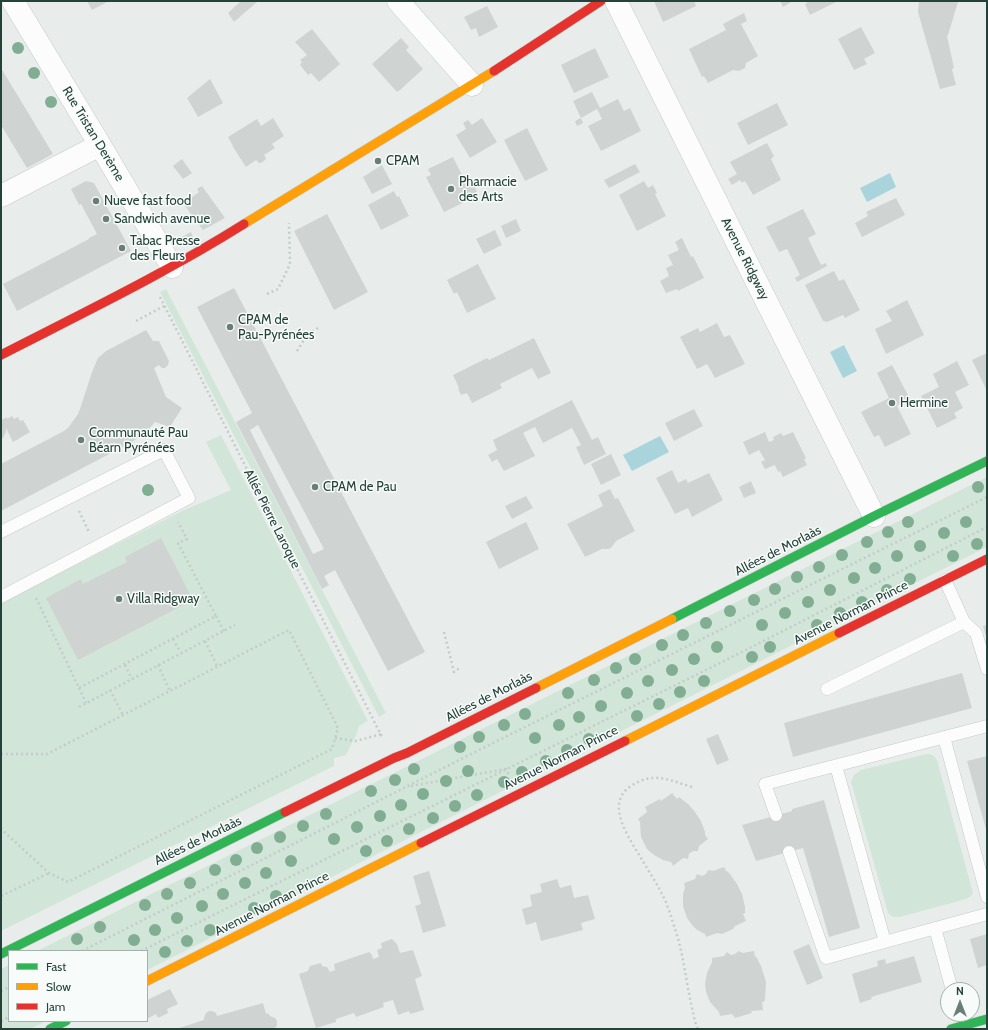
<!DOCTYPE html>
<meta charset="utf-8">
<style>
body{margin:0}
#map{position:relative;width:988px;height:1030px;overflow:hidden;background:#e8edeb;font-family:Cabin,sans-serif}
canvas{display:block}
.frame{position:absolute;inset:0;border:2px solid #24423a;pointer-events:none}
.legend{position:absolute;left:8px;top:950px;width:140px;height:72px;box-sizing:border-box;background:#f7fbf9;border:1px solid #a3b1ad;margin:0;padding:5px 7px;list-style:none;font-size:12px;color:#24423a}
.legend li{display:flex;align-items:center;gap:8px;height:20px}
.legend b{width:20px;border:1px solid #a3b1ad}
.north{position:absolute;left:940px;top:982px;width:40px;height:40px;box-sizing:border-box;background:#f7fbf9;border:1px solid #a3b1ad;border-radius:50%;rotate:0deg;font-size:11px;font-weight:700;line-height:16px;text-align:center;color:#24423a}
.north::after{content:'';display:block;margin:auto;width:14px;height:18px;background:#697e78;clip-path:polygon(50% 0,100% 100%,50% 72%,0 100%)}
</style>
<div id="map">
<canvas width="988" height="1030"></canvas>
<div class="frame"></div>
<ul class="legend">
<li><b style="height:5px;background:#30b455"></b>Fast</li>
<li><b style="height:5px;background:#ff9f0a"></b>Slow</li>
<li><b style="height:5px;background:#e5322d"></b>Jam</li>
</ul>
<div class="north">N</div>
</div>
<script>
const ctx = document.querySelector('canvas').getContext('2d');
ctx.lineJoin = 'round';
function fill(path, color) { ctx.fillStyle = color; ctx.fill(path, 'evenodd'); }
function strokePath(path, color, width, dash) { ctx.strokeStyle = color; ctx.lineWidth = width; ctx.lineCap = dash ? 'butt' : 'round'; ctx.setLineDash(dash || []); ctx.stroke(path); }
function label(font, color, halo, rows, align = 'center') {
  ctx.font = font + ' Cabin,sans-serif'; ctx.lineWidth = 3; ctx.setLineDash([]); ctx.textBaseline = 'middle'; ctx.strokeStyle = halo; ctx.fillStyle = color; for (const [text, x, y, turn = 0] of rows) {
    ctx.save(); ctx.translate(x, y); ctx.rotate((+turn || 0) * Math.PI / 180); ctx.textAlign = isNaN(turn) ? turn : align; if (halo) ctx.strokeText(text, 0, 0); ctx.fillText(text, 0, 0); ctx.restore();
  }
}
fill(new Path2D(`
 M166,289L386,713L379,717L160,292Z
 M221,435L368,721L359,726L357,733L346,755L334,758V766L1,931V603L182,511L231,490L206,442Z
 M987,477V547L147,970V951H37Z
 M927,754L933,755L937,760L973,893L970,897L966,899L900,917H893L888,913L851,782L854,775L861,770Z
 M9,965V1021H46L30,1029H1V969Z`), '#d1e6d8');
fill(new Path2D(`
 M890,173L896,187L867,202L860,188Z
 M844,345L857,371L843,378L830,352Z
 M660,436L669,452L632,471L623,455Z`), '#a9d4db');
fill(new Path2D(`
 M87,1H109L92,10Z
 M241,1H256L257,2L234,22L228,13Z
 M654,1H694L696,6L663,22Z
 M780,1H793L783,7Z
 M806,1H838L810,15L805,4L807,3Z
 M919,1H954L958,2L948,35L947,36L954,68L952,69L956,85L940,89L918,12Z
 M487,6L498,27L479,37L476,28L471,30L464,17Z
 M744,13L747,21L741,24L758,56L746,63L745,68L739,71L733,70L708,83L704,76L702,77L689,49L726,30L723,24Z
 M861,27L875,53L864,59L867,64L854,70L838,39Z
 M312,29L340,64L319,82L311,73L308,75L300,65L302,62L300,60L307,55L295,42Z
 M401,38L409,47L406,50L423,69L400,90L397,92L372,64Z
 M595,48L609,77L574,93L561,65Z
 M1,68L53,154L27,168L1,125Z
 M210,79L223,103L198,117L187,98Z
 M592,92L600,108L618,99L624,111L630,108L641,131L601,151L588,126L602,119L597,109L581,118L573,101Z
 M777,103L788,125L748,145L737,123Z
 M273,118L284,136L272,144L275,148L264,155L266,158L265,160L261,163H259L256,160L246,167L233,147V146L228,137L257,119L261,126Z
 M482,118L497,142L470,158L456,135L466,129L463,123L468,120L472,125Z
 M581,118L583,123L577,126L575,121Z
 M527,128L548,170L525,181L504,140Z
 M767,143L774,156L771,159L781,180L753,195L745,181L742,183L740,180L732,185L728,179L737,174L730,162Z
 M453,157L466,183L472,181L477,192L472,195L473,198L444,212L426,177L431,175L428,169Z
 M182,159L192,173L183,179L173,166Z
 M635,164L640,172L609,188L604,180Z
 M382,165L392,184L372,194L363,177Z
 M86,181L94,183L131,251L17,311L3,284L89,239V238L97,234L81,204L79,205L71,189Z
 M644,181L648,188L653,185L657,193L655,194L666,216L637,231L619,195Z
 M202,186L225,218L203,230L182,202L189,195L191,198L199,192L197,189Z
 M394,191L397,197L399,196L409,216L381,230L368,205Z
 M896,198L905,215L862,237L855,223L868,216L866,212Z
 M803,209L816,234L808,238L821,265L826,263L827,266L797,282L795,278L800,275L787,249L779,252L766,227Z
 M327,214L368,292L334,310L294,231Z
 M516,219L521,231L506,238L501,226Z
 M495,230L502,245L484,254L476,239Z
 M191,232L193,237L183,242L180,238Z
 M682,238L691,257L693,256L704,278L678,291L677,289L666,293L660,281L669,276L666,268L673,265L668,255L679,250L675,242Z
 M478,264L496,299L467,313L457,292L454,294L447,280Z
 M834,271L839,281L844,279L860,310L845,318L843,315L827,322L823,321L805,285Z
 M234,288L425,652L388,671L335,570L324,576L329,585L322,589L236,422L252,413L197,307ZM258,425L324,549L313,554L250,430Z
 M907,300L924,335L886,354L875,329L892,321L886,311Z
 M717,323L724,337L730,335L745,364L715,378L707,364L697,369L680,337L698,328L700,332Z
 M146,330L153,341H159L169,361L168,365L165,368H162L159,365L154,368L166,397L182,408L170,427L155,422L146,432L132,442L1,511V464L64,431L68,428L78,414L80,409L92,372L98,358L106,351Z
 M534,338L551,373L538,379L532,368L500,384L502,388L472,403L467,393L461,395L458,389L459,388L453,375L487,358L489,360Z
 M987,353V391L972,360Z
 M957,361L969,385L955,392L963,408L954,413L957,418L937,428L921,396L939,387L933,374Z
 M892,365L910,399L897,406L911,434L885,447L879,435L874,437L861,412L889,398L877,373Z
 M572,400L592,440L598,437L606,454L584,465L576,447L581,445L572,428L543,443L535,427L523,433L535,456L504,471L497,459L492,462L488,455L497,450L493,440Z
 M694,409L703,426L674,441L665,423Z
 M12,416L14,419L18,417L20,421L23,420L30,432L13,442L6,428V432L3,438L1,439V420L7,417V419Z
 M765,432L769,442L774,440L773,437L781,433L783,436L793,432L806,458L804,459L807,465L783,477L780,471L778,472L775,465L765,469L761,462L765,460L759,450L749,455L743,442Z
 M611,454L621,475L601,485L591,464Z
 M672,470L678,483L686,479L688,483L709,473L723,500L692,517L688,508L675,514L656,478Z
 M751,481L756,493L744,498L739,487Z
 M610,489L615,499L618,498L635,531L616,541L612,547L609,549H602L585,557L567,524L603,506L598,495Z
 M526,496L533,508L512,519L505,506Z
 M526,522L539,549L499,569L486,542Z
 M161,538L193,600L78,660L46,598L81,579L83,584L127,562L125,557Z
 M987,625V640L983,626Z
 M962,673L972,708L793,757L784,723Z
 M718,734L729,760L717,765L706,739Z
 M987,756V833L967,761Z
 M672,793L677,799L679,797L688,804L695,812L701,821L705,832V835L708,839L699,846L698,851H693L689,854L688,859L683,858L673,866L671,862L663,860L654,855L647,849L641,837L640,822L638,819L647,812L645,807L660,799L661,801Z
 M824,800L860,928L829,937L803,848L756,861L742,825L792,811V809Z
 M724,867L726,871H727L730,874L737,884L742,894L745,907V913L743,914L746,921L735,926L733,929L722,934L717,933L706,937L705,934L697,930L693,926L687,918L683,906V894L685,888L684,883L695,879L697,874L702,876L706,874L708,870L713,871Z
 M429,871L446,926L423,933L415,906L421,904L413,876Z
 M557,879L560,888L571,885L574,898L588,895L595,919L581,923L583,930L541,941L536,922L526,925L522,909L532,906L530,895L542,892L540,884Z
 M987,934V965L978,968L970,939Z
 M392,939L397,944L400,953L413,950L422,976L415,979L424,1010L410,1014L409,1011L398,1015L393,1000L383,1003L384,1007L356,1017L354,1013L336,1019V1022L316,1028L299,974L308,971L310,966L321,963L322,966L327,967L330,972L335,970L334,964L369,952L372,955L373,959L379,957L377,950L382,948L381,943Z
 M809,944L823,978L807,985L793,951Z
 M739,951L743,953L754,951L755,957L756,956L761,966L766,982L765,999L764,1002H762L763,1010L751,1011L752,1013L735,1018L732,1014L720,1016L719,1012L710,1002L706,992L705,984L707,973L712,962V958L724,956L727,952L731,955L735,954Z
 M914,956L922,982L871,997L872,999L860,1003L852,974L878,966L877,961L885,959L886,964Z
 M170,989L178,1004L167,1009L168,1013L158,1018L156,1014L147,1019V1000Z
 M263,1003L266,1014L268,1013L270,1016L275,1018L277,1021V1025L276,1027L273,1029H176L204,1020V1018L206,1013L209,1011H212L216,1013L217,1016Z`), '#cfd4d2');
const lane = new Path2D(`
 M1,532L164,450L189,498L1,597
 M945,580L964,622L976,633L987,669
 M827,689L964,622
 M944,737L987,897
 M836,766L885,942
 M776,815L765,784L987,726
 M789,852L826,958L987,914
 M935,928L952,990`);
const street = new Path2D(`
 M13,1L100,145L172,267
 M398,1L472,85
 M616,1L874,516
 M1,196L100,145`);
const fast = new Path2D(`
 M672,619L874,516L987,461
 M1,954L285,812
 M50,1029L66,1021
 M951,1029L987,1019`);
const slow = new Path2D(`
 M244,224L494,71
 M536,688L672,619
 M625,741L839,633
 M147,981L421,843`);
const jam = new Path2D(`
 M494,71L601,1
 M1,355C83,313 166,273 244,224
 M839,633L987,559
 M285,812L394,758L407,753L536,688
 M421,843L625,741`);
strokePath(lane, '#c5cac8', 13);
strokePath(street, '#c5cac8', 23);
strokePath(fast, '#c3cbc8', 10);
strokePath(slow, '#c3cbc8', 10);
strokePath(jam, '#c3cbc8', 10);
strokePath(new Path2D(`
 M267,294L278,289L290,264L289,223
 M160,297L383,739
 M136,321L164,306
 M297,351L307,335L318,328
 M79,511L89,532
 M36,598L79,688L216,616L178,543L187,539L178,522
 M216,616L224,631
 M444,632L454,672L461,667
 M173,639L181,653
 M205,641L217,666
 M125,665L132,679
 M158,665L170,691
 M79,688L86,703
 M110,690L123,715
 M79,707L235,625
 M335,738L356,741L381,734
 M1,754H47L289,630L338,728L332,749L68,882L49,873L1,829
 M411,786L506,769L509,775
 M692,787C669,780 653,771 631,786C604,803 629,838 641,858C648,870 656,882 662,894C668,905 671,917 675,929C684,955 686,984 693,1012C694,1017 695,1024 698,1029
 M1,896L49,873
 M82,951L481,749L987,497
 M141,951L732,657L987,527
 M1,991L9,987
 M1,1021L9,1017`), '#c3ccca', 2.5, [2, 3]);
strokePath(lane, '#fcfcfc', 12);
strokePath(street, '#fcfcfc', 22);
strokePath(fast, '#30b455', 9);
strokePath(slow, '#ff9f0a', 9);
strokePath(jam, '#e5322d', 9);
ctx.fillStyle = '#81ae93';
for (const [x, y] of [
 [18,48],
 [34,73],
 [51,102],
 [978,487],
 [148,490],
 [908,522],
 [966,522],
 [888,532],
 [944,533],
 [867,542],
 [977,544],
 [920,546],
 [842,555],
 [897,556],
 [953,556],
 [819,567],
 [875,568],
 [797,577],
 [854,578],
 [910,579],
 [775,589],
 [830,590],
 [887,590],
 [754,600],
 [808,602],
 [862,602],
 [730,611],
 [785,613],
 [840,613],
 [706,623],
 [762,625],
 [817,625],
 [683,635],
 [662,645],
 [717,647],
 [770,647],
 [752,657],
 [635,659],
 [694,659],
 [616,668],
 [672,670],
 [594,680],
 [648,681],
 [704,681],
 [680,692],
 [568,693],
 [627,693],
 [659,704],
 [601,706],
 [525,714],
 [637,716],
 [579,717],
 [504,725],
 [559,725],
 [479,737],
 [535,738],
 [589,739],
 [460,747],
 [567,750],
 [546,761],
 [414,769],
 [468,771],
 [522,772],
 [395,780],
 [446,781],
 [504,782],
 [371,791],
 [423,794],
 [477,795],
 [401,805],
 [455,806],
 [326,814],
 [380,816],
 [433,818],
 [303,826],
 [357,827],
 [409,829],
 [280,837],
 [334,839],
 [387,841],
 [257,848],
 [366,851],
 [236,860],
 [291,861],
 [215,870],
 [266,873],
 [190,883],
 [245,883],
 [167,894],
 [223,894],
 [276,896],
 [145,905],
 [202,906],
 [254,908],
 [177,918],
 [100,927],
 [155,930],
 [210,930],
 [77,939],
 [134,940],
 [187,941],
 [165,952]
]) { ctx.beginPath(); ctx.arc(x, y, 6, 0, 2 * Math.PI); ctx.fill(); }
for (const [x, y, r, color] of [
 [378,161,4,"#697e78"],
 [451,189,4,"#697e78"],
 [96,201,4,"#697e78"],
 [106,219,4,"#697e78"],
 [122,248,4,"#697e78"],
 [230,327,4,"#697e78"],
 [892,403,4,"#697e78"],
 [81,440,4,"#697e78"],
 [315,487,4,"#697e78"],
 [119,599,4,"#697e78"]
]) { const dot = new Path2D(); dot.arc(x, y, r, 0, 2 * Math.PI); ctx.fillStyle = color; ctx.fill(dot); strokePath(dot, '#f7fbf9', 1.5); }
label('13px', '#24423a', '#f7fbf9', [
 ["Rue Tristan Derème",93,134,59],
 ["Avenue Ridgway",745,259,63],
 ["Allée Pierre Laroque",272,519,63],
 ["Allées de Morlaàs",778,551,-27],
 ["Avenue Norman Prince",851,613,-27],
 ["Allées de Morlaàs",489,697,-27],
 ["Avenue Norman Prince",561,758,-27],
 ["Allées de Morlaàs",198,841,-26],
 ["Avenue Norman Prince",272,904,-27]
]);
label('13px', '#24423a', '#f7fbf9', [
 ["CPAM",386,161],
 ["Pharmacie",459,182],
 ["des Arts",459,197],
 ["Nueve fast food",104,201],
 ["Sandwich avenue",114,219],
 ["Tabac Presse",130,241],
 ["des Fleurs",130,256],
 ["CPAM de",238,320],
 ["Pau-Pyrénées",238,335],
 ["Hermine",900,403],
 ["Communauté Pau",89,433],
 ["Béarn Pyrénées",89,448],
 ["CPAM de Pau",323,487],
 ["Villa Ridgway",127,599]
], 'left');
</script>
